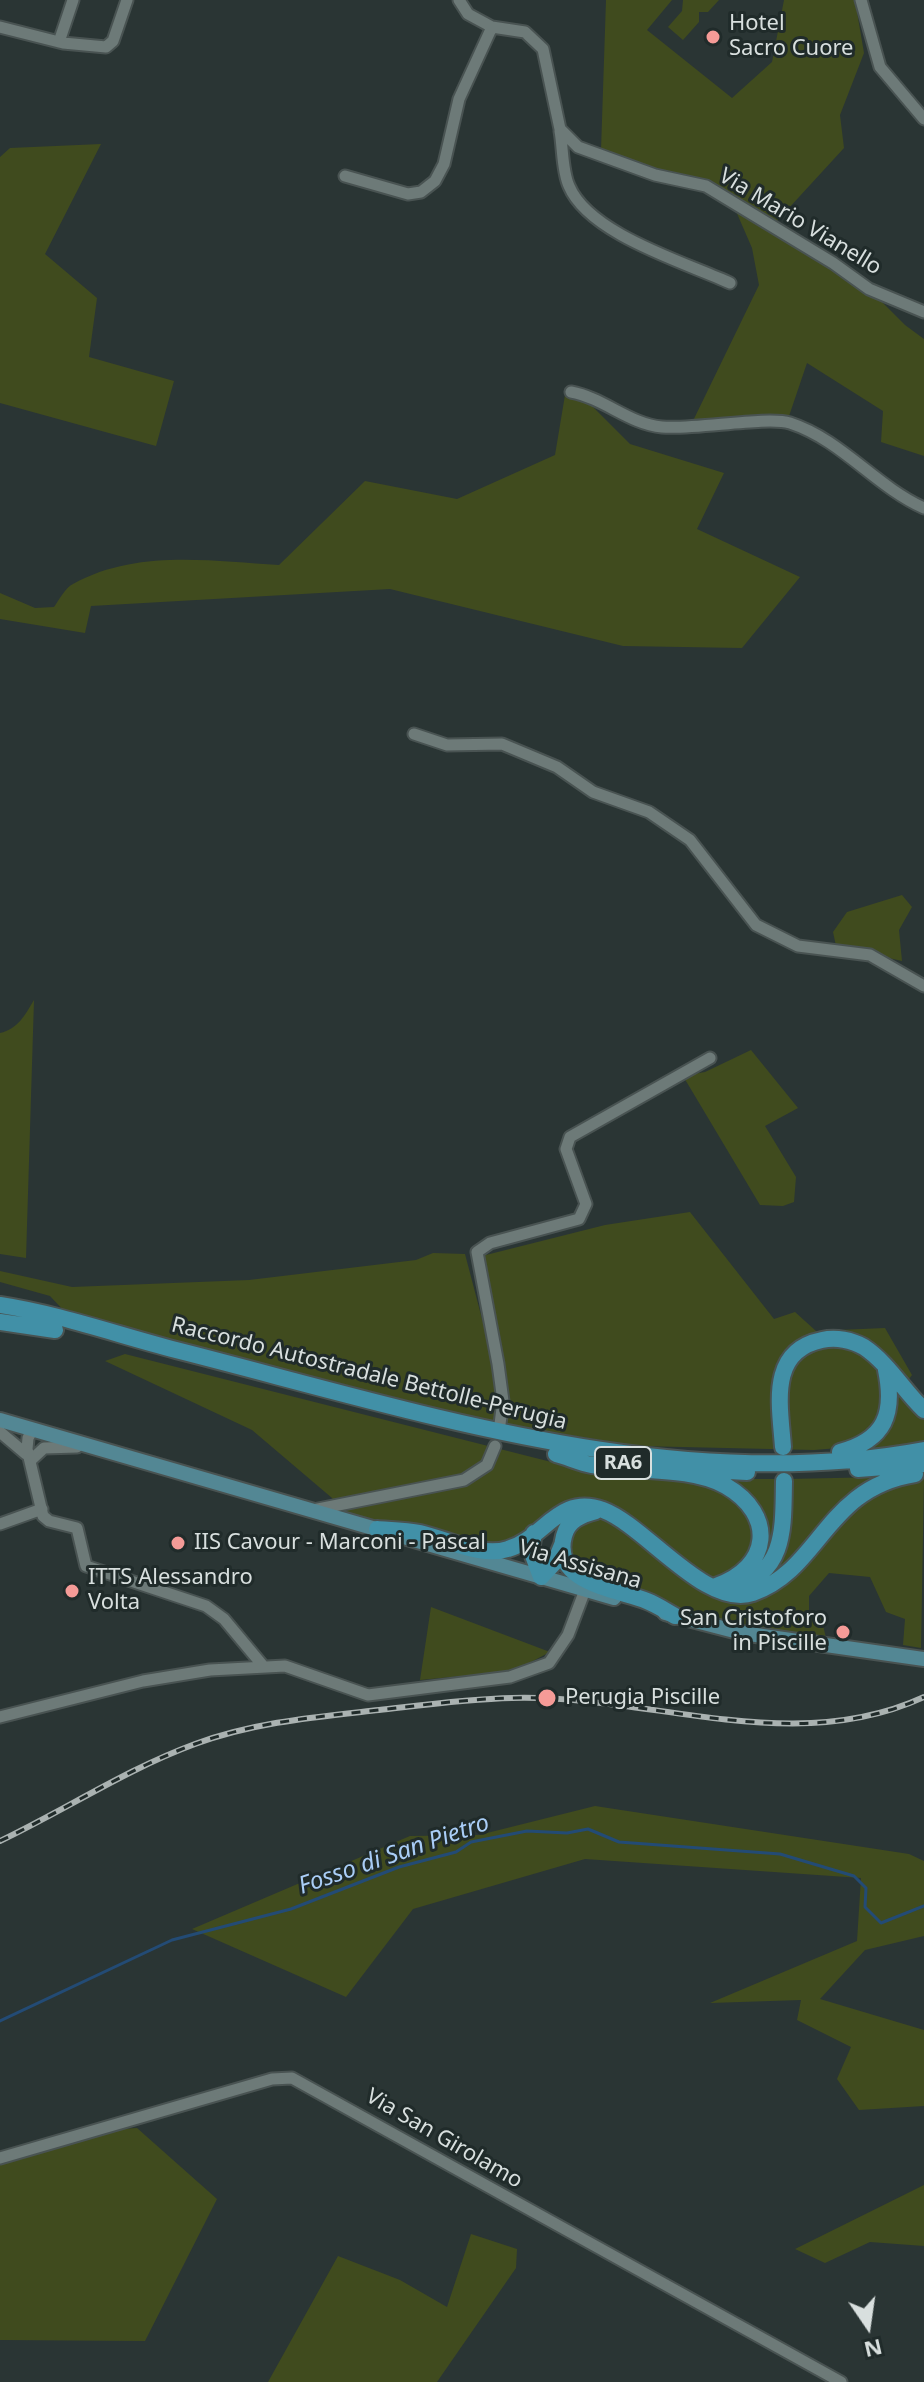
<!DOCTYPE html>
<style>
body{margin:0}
#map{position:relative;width:924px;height:2382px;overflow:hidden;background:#2a3534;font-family:"Noto Sans",sans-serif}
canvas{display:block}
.north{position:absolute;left:828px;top:2286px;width:80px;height:80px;-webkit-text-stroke:6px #202b2a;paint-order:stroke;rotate:167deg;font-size:22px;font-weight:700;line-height:32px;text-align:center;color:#d8dfde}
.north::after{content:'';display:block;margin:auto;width:28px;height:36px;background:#d8dfde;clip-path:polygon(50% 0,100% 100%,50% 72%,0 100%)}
</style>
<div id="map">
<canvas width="924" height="2382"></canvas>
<div class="north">N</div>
</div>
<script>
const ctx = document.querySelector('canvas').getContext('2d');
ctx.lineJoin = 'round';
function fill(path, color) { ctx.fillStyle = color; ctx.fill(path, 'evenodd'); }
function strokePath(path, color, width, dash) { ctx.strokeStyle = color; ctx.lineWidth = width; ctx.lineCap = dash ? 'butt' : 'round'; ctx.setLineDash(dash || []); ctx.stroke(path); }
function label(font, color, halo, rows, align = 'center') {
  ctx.font = font + ' "Noto Sans",sans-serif'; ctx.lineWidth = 6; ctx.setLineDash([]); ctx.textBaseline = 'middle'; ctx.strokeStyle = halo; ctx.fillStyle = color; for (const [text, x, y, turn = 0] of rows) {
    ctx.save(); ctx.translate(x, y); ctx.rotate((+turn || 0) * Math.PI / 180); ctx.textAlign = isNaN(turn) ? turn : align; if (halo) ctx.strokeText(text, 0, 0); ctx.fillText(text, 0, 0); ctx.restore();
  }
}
fill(new Path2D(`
 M606,0H672L647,30L732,98L772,62L784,0H855L864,53L840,115L844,148L777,221L707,184L656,172L601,150Z
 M683,0H719L708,12H699V22L683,40L668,27L682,11Z
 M101,144L45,254L97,298L89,357L174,381L156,446L0,403V157L10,148Z
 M732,202L869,289L905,325L924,339V456L881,442L883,411L807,363L787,422L690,427L759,285L752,248Z
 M565,395L584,398L630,444L724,473L697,529L800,577L742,648L623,646L390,589L91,606L85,633L0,619V593L35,608L54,607C59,600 65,588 73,584C136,549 211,561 279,565L365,481L457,499L555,455Z
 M902,895L912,907L899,930L902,961L836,946L833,932L847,912Z
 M34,1000L26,1258L0,1254V1033C18,1029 25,1015 34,1000Z
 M751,1050L798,1108L765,1126L796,1177L794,1202L783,1206L760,1205L683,1076L705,1072Z
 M690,1212L774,1319L795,1312L816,1331L885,1328L912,1375L900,1391L924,1414V1443L866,1452L872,1433L851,1447L814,1450L638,1446L500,1424L67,1314L50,1296L0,1282V1271L72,1287L249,1280L416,1260L433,1253L465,1254L491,1353L482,1256L605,1225Z
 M125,1354L575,1468L711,1484L744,1503L755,1522L753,1559L725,1578L711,1577L590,1502L491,1547L379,1526L341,1514L332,1498L252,1430L105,1361Z
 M882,1477L767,1581L782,1557L789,1526L788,1479Z
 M924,1478L921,1648L903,1645L905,1619L886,1612L870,1577L829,1573L809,1596V1617H821L826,1638C794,1635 761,1631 728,1624C676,1613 627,1590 577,1570L567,1541C578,1520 592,1515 614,1521L710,1597C791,1619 817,1534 871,1494C883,1485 909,1480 924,1478Z
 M727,1479H776C778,1525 781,1536 754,1575L763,1544Z
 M431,1607L550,1652L514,1671L420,1680Z
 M595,1806L909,1854L924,1861V1936L865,1950L820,1999L924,2030V2106L859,2110L837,2079L851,2047L797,2020L801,2000L710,2003L857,1941L861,1878L585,1859L413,1909L346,1997L192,1929L410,1836L479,1835Z
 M137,2128L217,2199L145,2341L0,2340V2158L94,2131Z
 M924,2185V2246L870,2242L825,2263L795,2249Z
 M471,2234L517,2249L516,2268L437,2382H268L338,2256L400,2280L447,2307Z`), '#404b1e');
strokePath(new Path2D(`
 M0,2021L172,1940L291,1909L399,1867L456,1852L471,1842L527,1831L567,1833L588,1829L619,1842L780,1854L854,1876L866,1888L865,1907L881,1923L924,1906`), '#234b75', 3);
const minor = new Path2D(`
 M459,0L468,14L492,27L525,32L543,49L560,129L578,147L655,175L706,186L833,263L869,289L924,312
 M861,0L880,67L924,119
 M0,27L63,43L106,47L113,41L127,0
 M59,42L73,0
 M560,131C563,147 562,171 569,186C589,234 684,262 730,283
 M345,176L408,194L421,192L435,181L444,164L459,99L492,27
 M571,392C604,398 629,424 662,427C694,430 767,416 790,423C842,440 875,486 924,508
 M414,734L447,745L502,744L557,767L593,792L649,812L690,840L756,925L798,946L870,955L924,986
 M500,1424L503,1401L498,1364L477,1252L490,1243L579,1219L586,1204L566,1149L570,1137L710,1058
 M33,1429L28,1438L27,1449L43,1516L49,1521L77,1528L86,1566L206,1606L224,1619L264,1667
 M0,1432L26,1454
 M30,1461L44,1448L77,1447
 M313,1510L464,1480L487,1465L495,1446
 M0,1524L42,1509
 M0,1717L143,1681L210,1670L285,1666L368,1695L510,1677L549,1663L568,1635L585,1590
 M0,2158L272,2079L292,2078L841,2382`);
const major = new Path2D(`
 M0,1420L614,1598
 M665,1613L742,1633L924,1659`);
const highway = new Path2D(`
 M0,1305C59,1314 118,1335 176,1350C417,1411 672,1497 924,1450
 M0,1322L55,1330
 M783,1447C780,1405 768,1351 822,1340C836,1337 852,1340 864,1347C888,1363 904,1391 924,1410
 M840,1452C885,1440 895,1414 886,1370
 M556,1454C568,1457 580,1463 592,1465C631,1472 692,1466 726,1486C776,1515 771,1567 716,1586
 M674,1468L747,1472
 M858,1469L924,1464
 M596,1511C581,1515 568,1520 564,1536C551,1584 618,1589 647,1601C657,1605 666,1611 675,1616
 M377,1529C391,1530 406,1530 420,1533C447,1539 481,1558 508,1549C545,1538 558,1494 603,1510C646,1526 706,1609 753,1593C821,1569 825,1488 915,1474
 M534,1533L531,1550L541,1577L555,1562L562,1545
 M734,1586C787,1573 783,1525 784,1481`);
strokePath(minor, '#495352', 15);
strokePath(major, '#495352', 18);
strokePath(highway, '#495352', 20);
strokePath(minor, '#6d7a78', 11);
strokePath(major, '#538794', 14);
strokePath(highway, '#4190a7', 16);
const rail = new Path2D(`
 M0,1841C65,1810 127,1769 195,1744C255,1722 316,1717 379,1710C423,1705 467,1699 512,1698C649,1694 792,1758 924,1697`);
strokePath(rail, '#aab2b1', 6);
strokePath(rail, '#202b2a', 3, [9]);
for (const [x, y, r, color] of [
 [713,37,8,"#f59b97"],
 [178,1543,8,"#f59b97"],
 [72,1591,8,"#f59b97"],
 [843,1632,8,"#f59b97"],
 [547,1698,10,"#f59b97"]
]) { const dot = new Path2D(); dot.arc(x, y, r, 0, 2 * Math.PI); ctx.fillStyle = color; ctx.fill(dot); strokePath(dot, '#202b2a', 3); }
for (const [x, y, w] of [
 [623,1463,56]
]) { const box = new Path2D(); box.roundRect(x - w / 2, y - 16, w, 32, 6); ctx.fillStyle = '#202b2a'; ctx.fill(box); strokePath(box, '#d8dfde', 2); }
label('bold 20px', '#d8dfde', null, [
 ["RA6",623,1463]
]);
label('22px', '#d8dfde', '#202b2a', [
 ["Hotel",729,24],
 ["Sacro Cuore",729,49],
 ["IIS Cavour - Marconi - Pascal",194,1543],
 ["ITTS Alessandro",88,1578],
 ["Volta",88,1603],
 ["San Cristoforo",827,1619,"right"],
 ["in Piscille",827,1644,"right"],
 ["Perugia Piscille",565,1698]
], 'left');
label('22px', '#d8dfde', '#202b2a', [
 ["Via Mario Vianello",800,222,31],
 ["Raccordo Autostradale Bettolle-Perugia",369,1374,14],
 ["Via Assisana",580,1565,16],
 ["Via San Girolamo",444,2139,30]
]);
label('italic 24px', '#a9cdf6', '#202b2a', [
 ["Fosso di San Pietro",394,1855,-19]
]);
</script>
